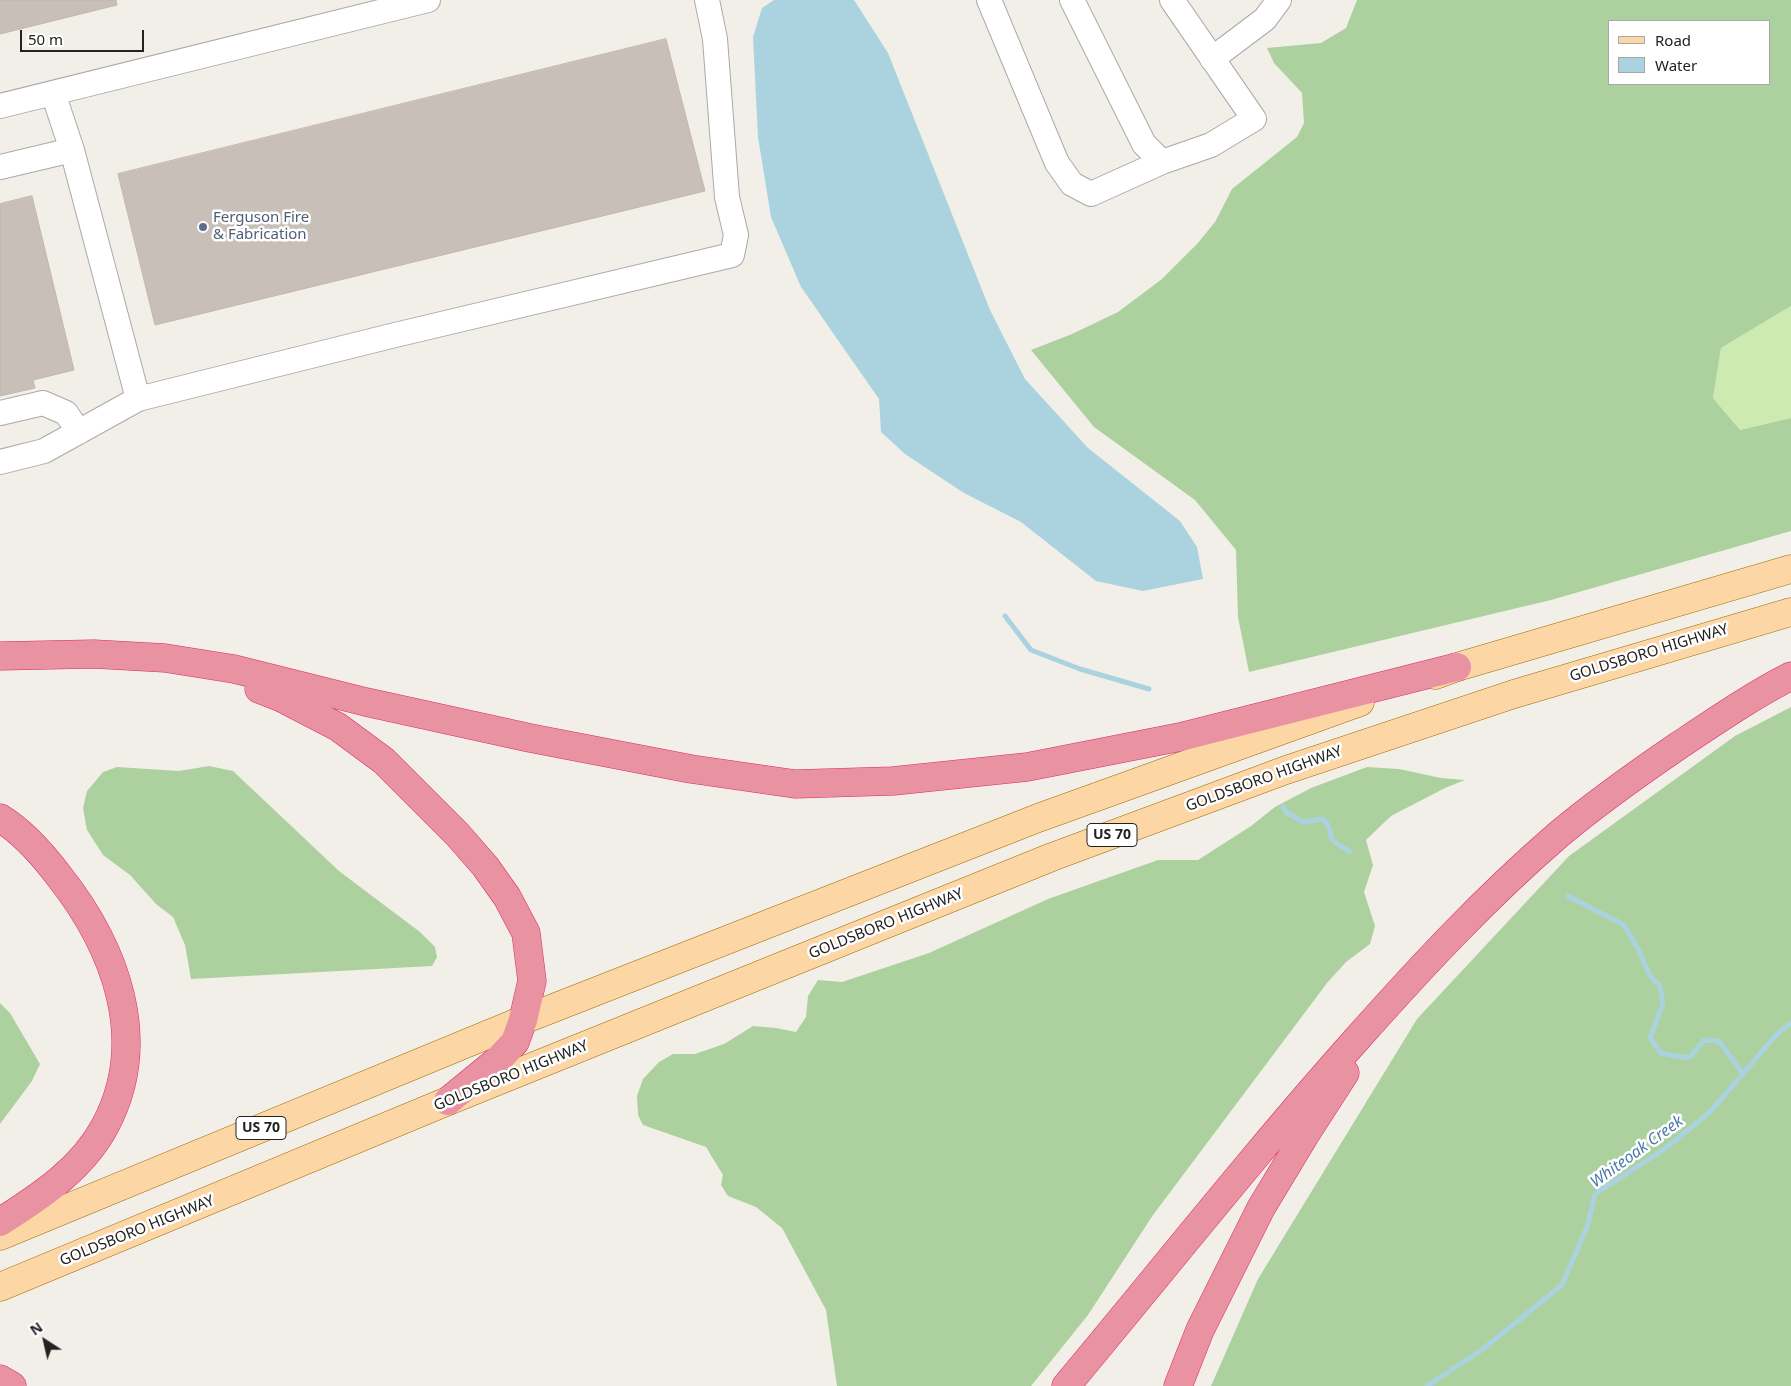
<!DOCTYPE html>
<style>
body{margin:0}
#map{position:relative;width:1791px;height:1386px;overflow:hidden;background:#f2efe9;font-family:"Noto Sans",sans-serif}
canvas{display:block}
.legend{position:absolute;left:1608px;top:20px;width:162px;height:65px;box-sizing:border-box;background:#fff;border:1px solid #a7a7a7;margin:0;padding:6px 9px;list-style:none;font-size:15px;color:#222}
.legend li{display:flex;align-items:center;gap:10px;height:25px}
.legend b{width:25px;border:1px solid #a7a7a7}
.north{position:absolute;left:20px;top:1316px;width:50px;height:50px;-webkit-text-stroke:4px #fff;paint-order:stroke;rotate:325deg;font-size:14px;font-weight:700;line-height:20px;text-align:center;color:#222}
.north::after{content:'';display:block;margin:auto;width:18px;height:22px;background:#222;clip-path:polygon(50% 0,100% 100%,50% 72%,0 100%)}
.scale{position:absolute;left:20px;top:30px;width:124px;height:22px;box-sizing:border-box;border:2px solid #222;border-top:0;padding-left:6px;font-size:15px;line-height:18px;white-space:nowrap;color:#222;-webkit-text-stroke:4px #fff;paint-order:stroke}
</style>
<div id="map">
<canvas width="1791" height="1386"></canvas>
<ul class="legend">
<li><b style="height:6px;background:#fcd6a4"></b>Road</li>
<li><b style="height:14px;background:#aad3df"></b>Water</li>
</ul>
<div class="north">N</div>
<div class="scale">50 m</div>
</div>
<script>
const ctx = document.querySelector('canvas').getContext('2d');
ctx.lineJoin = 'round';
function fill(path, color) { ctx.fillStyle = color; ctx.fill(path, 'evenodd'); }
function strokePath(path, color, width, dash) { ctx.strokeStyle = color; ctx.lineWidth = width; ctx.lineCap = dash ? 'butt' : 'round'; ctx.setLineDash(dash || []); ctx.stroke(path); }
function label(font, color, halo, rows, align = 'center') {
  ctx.font = font + ' "Noto Sans",sans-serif'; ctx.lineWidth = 5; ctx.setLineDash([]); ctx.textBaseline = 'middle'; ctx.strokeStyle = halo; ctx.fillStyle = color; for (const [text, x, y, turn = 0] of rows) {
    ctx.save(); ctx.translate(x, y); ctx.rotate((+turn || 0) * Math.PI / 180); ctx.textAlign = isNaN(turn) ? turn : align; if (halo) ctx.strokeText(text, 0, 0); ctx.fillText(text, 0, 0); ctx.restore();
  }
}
fill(new Path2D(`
 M1791,306V418L1740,430L1713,398L1721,348Z`), '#cdebb0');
fill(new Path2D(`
 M1357,0H1791V306L1721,348L1713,398L1740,430L1791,418V531L1551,600L1249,672L1238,617L1236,550L1195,500L1094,427L1031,350L1072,334L1118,312L1162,279L1197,244L1215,222L1232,189L1297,137L1304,123L1302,93L1274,63L1267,48L1321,43L1346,28ZM1610,21H1770V84H1610Z
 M1791,707V1386H1211L1258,1279L1417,1019L1569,856L1735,736Z
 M209,766L233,771L339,871L420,932L435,947L437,957L432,966L191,979L185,945L173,917L156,904L130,875L103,855L87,830L83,808L87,791L103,772L117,767L179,771Z
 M1367,767L1399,769L1441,778L1465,780L1445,788L1391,816L1366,840L1373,865L1364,892L1375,926L1370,944L1346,962L1327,983L1153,1215L1088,1315L1031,1386H837L826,1310L782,1228L756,1207L728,1196L721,1185L723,1175L706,1147L643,1125L638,1115L637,1096L643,1079L659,1062L673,1054H695L724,1044L753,1026L776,1028L796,1032L806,1017L808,996L818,980L842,982L929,953L1048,899L1158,860H1198L1251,826L1275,807L1311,788Z
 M0,1003L10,1013L40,1064L32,1081L0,1124Z`), '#add19e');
fill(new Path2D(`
 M774,0H854L888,53L990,310L1025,379L1088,448L1180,521L1197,547L1203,579L1143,591L1096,581L1021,522L964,493L905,454L881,432L879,399L801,287L771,217L758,137L753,37L762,8Z`), '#aad3df');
strokePath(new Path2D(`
 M1005,616L1031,650L1080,669L1149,689
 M1283,807L1287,813L1303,822L1323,819L1328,825L1332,840L1350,852
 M1568,896L1624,925L1640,953L1650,976L1660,986L1663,1003L1650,1038L1661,1053L1680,1057H1690L1704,1040L1719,1041L1743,1074
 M1427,1386L1483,1349L1562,1285L1587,1227L1595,1194L1663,1150L1709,1113L1778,1033L1791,1023`), '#aad3df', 5);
const building = new Path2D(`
 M0,0H116L117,5L0,34Z
 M666,39L705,191L155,325L118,174Z
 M32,196L74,370L33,380L35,388L0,396V204Z`);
fill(building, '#c7bfb8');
strokePath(building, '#c4b6ab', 1);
const minor = new Path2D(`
 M989,0L1057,163L1072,184L1091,194L1162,162L1211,145L1254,119L1172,0
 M1072,0L1144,144L1162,162
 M1212,59L1265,19L1279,0
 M53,93L72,150L138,399
 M0,106L428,0
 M0,167L72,150
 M0,413L43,403L66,413L79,432
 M0,462L44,451L138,399L391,336L732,255L736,235L727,197L715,39L707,0`);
const major = new Path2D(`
 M1435,675L1457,667L1791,569
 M0,1236L523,1020L1038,818L1360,702
 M0,1287L448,1101L1052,857L1286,770L1514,694L1791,612`);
const highway = new Path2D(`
 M0,656L94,654L165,658L234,669L366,702L530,738L691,769L795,784L893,781L1027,767L1180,737L1457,667
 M259,689L282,698L338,727L384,761L457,834L485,866L507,897L526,933L532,981L523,1020L515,1042L498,1060L448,1101
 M0,818C23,832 43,855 59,876C115,947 151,1040 105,1126C82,1169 41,1196 0,1222
 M0,1379L12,1386
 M1066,1386C1163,1270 1256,1152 1356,1040C1420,968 1485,898 1558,835C1596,803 1637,774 1678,746C1714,722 1752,696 1791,676
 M1178,1386L1200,1330L1261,1208L1305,1135L1345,1073`);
strokePath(minor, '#a9a9a9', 26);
strokePath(major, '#a06b00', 29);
strokePath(highway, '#dc2a67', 29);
strokePath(minor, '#fff', 24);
strokePath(major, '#fcd6a4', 28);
strokePath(highway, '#e892a2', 28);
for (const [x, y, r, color] of [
 [203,227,5,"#5c6f8a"]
]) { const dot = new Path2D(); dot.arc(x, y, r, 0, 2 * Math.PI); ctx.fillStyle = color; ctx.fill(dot); strokePath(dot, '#fff', 2); }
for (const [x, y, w] of [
 [1112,835,50],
 [261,1128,50]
]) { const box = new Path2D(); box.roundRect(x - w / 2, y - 11.5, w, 23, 4); ctx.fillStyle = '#fff'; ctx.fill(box); strokePath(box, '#222', 1); }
label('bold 14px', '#222', null, [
 ["US 70",1112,835],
 ["US 70",261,1128]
]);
label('15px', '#4e5e75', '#fff', [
 ["Ferguson Fire",213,218],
 ["& Fabrication",213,235]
], 'left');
label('15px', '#222', '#fff', [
 ["GOLDSBORO HIGHWAY",1649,653,-17],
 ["GOLDSBORO HIGHWAY",1264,779,-20],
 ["GOLDSBORO HIGHWAY",886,924,-22],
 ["GOLDSBORO HIGHWAY",511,1076,-22],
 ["GOLDSBORO HIGHWAY",137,1231,-22]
]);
label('italic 16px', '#4a7aab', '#fff', [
 ["Whiteoak Creek",1637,1152,-36]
]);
</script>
